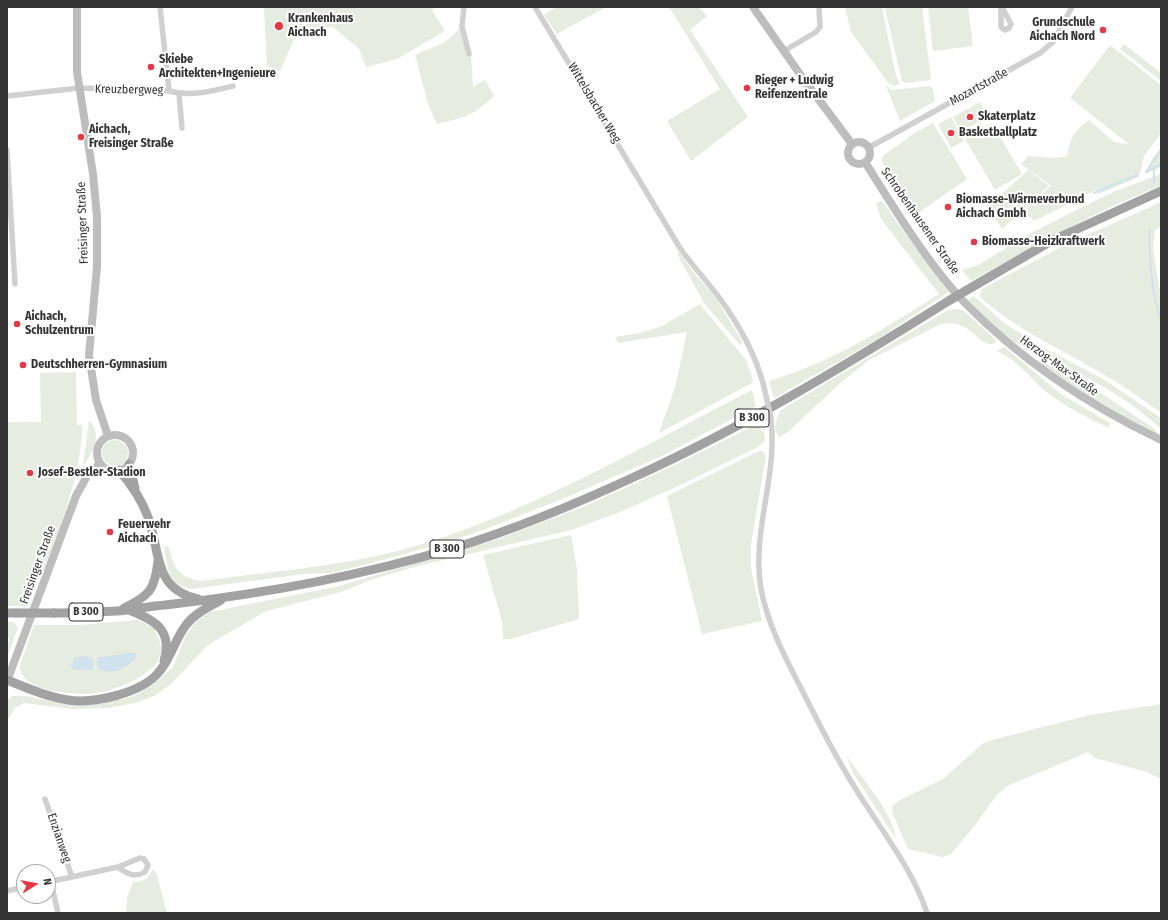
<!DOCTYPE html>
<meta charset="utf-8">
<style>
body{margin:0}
#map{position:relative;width:1168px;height:920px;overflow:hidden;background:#fff;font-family:"Fira Sans Condensed",sans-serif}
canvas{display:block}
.frame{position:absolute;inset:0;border:8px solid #333;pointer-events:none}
.north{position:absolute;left:16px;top:864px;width:40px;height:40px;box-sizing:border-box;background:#fff;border:1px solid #adadad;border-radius:50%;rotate:79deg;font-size:11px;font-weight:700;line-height:16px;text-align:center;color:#333}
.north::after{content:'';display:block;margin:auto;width:14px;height:18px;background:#e63946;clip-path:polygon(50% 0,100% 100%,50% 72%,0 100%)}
</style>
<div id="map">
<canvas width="1168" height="920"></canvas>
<div class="frame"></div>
<div class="north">N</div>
</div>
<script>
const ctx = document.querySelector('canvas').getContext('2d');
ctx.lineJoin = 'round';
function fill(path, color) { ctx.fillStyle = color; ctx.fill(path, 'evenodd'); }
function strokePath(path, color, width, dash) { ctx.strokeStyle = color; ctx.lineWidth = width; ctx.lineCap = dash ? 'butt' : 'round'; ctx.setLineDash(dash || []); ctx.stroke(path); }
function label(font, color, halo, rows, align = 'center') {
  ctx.font = font + ' "Fira Sans Condensed",sans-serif'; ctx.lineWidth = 4; ctx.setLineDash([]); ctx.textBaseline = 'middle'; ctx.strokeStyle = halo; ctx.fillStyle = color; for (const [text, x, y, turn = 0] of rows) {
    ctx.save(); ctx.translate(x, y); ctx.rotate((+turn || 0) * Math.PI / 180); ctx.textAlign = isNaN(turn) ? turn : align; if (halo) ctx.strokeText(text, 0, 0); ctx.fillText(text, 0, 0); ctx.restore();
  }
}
fill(new Path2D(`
 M264,7H435L432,10L445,31L397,59L366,67L359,49L333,27L298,30L280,71L267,66Z
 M556,7H606L557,34L544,15Z
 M669,7H699L707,16L690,30L748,117L691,161L667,121L720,89Z
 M845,7H922L931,80L905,83L902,81L885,8L882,9L896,75L900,84L895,86L889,84L851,32Z
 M928,7H968L973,46L933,51Z
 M460,27L467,56H471L473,87L485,80L494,96C472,117 465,117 437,124L428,104L415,55C434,46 447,45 460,27Z
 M1124,44L1161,73V81L1120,49Z
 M1110,45L1161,85V133L1144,156L1139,177L1099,194L1096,190L1034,221L1029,216H1023L1021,213L1051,186L1021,164L1028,156L1055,158L1067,156C1071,138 1073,131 1089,120L1114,142L1129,144L1070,98Z
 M886,86L892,90L929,86L933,89L935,101L900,121Z
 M980,102L988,117L960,132L953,117Z
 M951,117L964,141L951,148L938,124Z
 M933,123L967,179L917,214L881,160L883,156L913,134Z
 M992,123L1022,174L995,190L965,139Z
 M1161,148V167L1145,174L1153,157Z
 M1028,170L1049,186L1002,229L988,207Z
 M1161,174V186C1094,211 1034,247 971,281L962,270L978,265L1033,232L1080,208L1113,192Z
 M882,201L914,246L950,291L876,340L774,398L769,381C833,362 884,329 939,294L881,219L876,203Z
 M1161,202V227L1155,230L1153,249L1161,297V412C1143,401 1126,387 1108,377C1064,350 1017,331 979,296L982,289L1063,246Z
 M679,252L695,274L715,297L742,341L741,346L704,303L677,254Z
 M974,296L1004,323L1039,345L1035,353C1008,342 989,321 968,300Z
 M700,304L746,360L753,379L752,383L659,433L676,384L687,332L618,343L615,337L639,333L660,327Z
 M954,309L963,310L996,340V343C977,350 972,315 939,325L869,360L838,385L789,431L779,437C772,429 776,418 781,410L946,311Z
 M1004,347L1061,394L1110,423L1109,428C1086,417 1064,406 1044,390C1028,376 1017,359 996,351Z
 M1044,348L1105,380L1161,418V429C1127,397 1084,374 1041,357Z
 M1038,361L1072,374L1152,427L1161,437L1098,405L1044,367Z
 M76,372L77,425H82C82,483 50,553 28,606H7V422H41L40,373Z
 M752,390L756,406L664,455L560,500L483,530L448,542L360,566L331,573L304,574L191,589C166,584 168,567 164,546L169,547C174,568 178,577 201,581C267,572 333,567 398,551C521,518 639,448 752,390Z
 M89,421C104,433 92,455 83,466Z
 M757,424L764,433L765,440L758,447L674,488L620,512L571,530L414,567L373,579L341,592L266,611L208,645L170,685L154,696L135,703L108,708L72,709L24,703L15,708L9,718L7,719V701L12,696H27L63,704L88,705L132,697L153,685L173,667L186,635L198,620L210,612L339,586L498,539L590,504L681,462Z
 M102 453a13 13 0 1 1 26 0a13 13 0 1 1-26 0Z
 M762,451L766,456L751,544V568L762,621L702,634L667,496L757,452Z
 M571,535L577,569L579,619L511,639H503L502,621L483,555Z
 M137,620L154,628C156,634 161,642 161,648C162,675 110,693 88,694C69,694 18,691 20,665L34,625H81Z
 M7,622H14L18,628L7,657L9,637L7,636Z
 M1161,704V779L1144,771L1095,758L1088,752L1007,786L996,796L976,824L951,854L942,857L908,849L893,814L892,806L900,800L943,779L982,744L992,740L1090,715Z
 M846,755C861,777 894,814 896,839L853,773Z
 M153,869L157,875L167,913H126L127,898L133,882C144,882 148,879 153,869Z`), '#e6ecdf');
fill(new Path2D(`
 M129,653H135L136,658C126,668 110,678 97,667V658Z
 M83,656L93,658V670H75L70,665L75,658Z`), '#cfe2ee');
strokePath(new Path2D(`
 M1146,172L1161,150
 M1146,172L1161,164
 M1154,183V167
 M1094,193L1137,175
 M1150,230C1149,260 1151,291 1161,320`), '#cfe2ee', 2);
strokePath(new Path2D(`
 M160,7L169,91
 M464,7L462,26L469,54
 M535,7L680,248C692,265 706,280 718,296C738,323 756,355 764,387
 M1001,7V27L1005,30L1009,28L1011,24L1002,7
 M784,51L816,32L820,27L819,7
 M179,94L182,128
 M7,96L79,88L169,91C190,97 213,91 233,86
 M868,148L1040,53L1053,42L1072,7
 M7,150L15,284
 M772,433C774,485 752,536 761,589C768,626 786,659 803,692C823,732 843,771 868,808C890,842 914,874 927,913
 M45,799L72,877
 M48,882L118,867L140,858L144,859L148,865L145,872C135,878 127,874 118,867
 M51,882L58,913
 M7,891L24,887`), '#d0d0d0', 5.5);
strokePath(new Path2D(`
 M77,7V72L93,174L97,217V267L89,355L96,400L108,436
 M753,7L802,77L852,144
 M848 153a11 11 0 1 1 22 0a11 11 0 1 1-22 0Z
 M865,162C894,208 928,264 965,303C1022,361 1088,405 1161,440
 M97 453a18 18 0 1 1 36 0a18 18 0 1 1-36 0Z
 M7,681L76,496L87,476L100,463`), '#bdbdbd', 8);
strokePath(new Path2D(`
 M979,283L1053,240L1161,191
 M129,464L135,488
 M119,470C132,485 141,498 148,517C161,553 153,589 198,599
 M124,608C149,596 155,590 158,561
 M129,610C155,620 173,630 164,661
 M7,613H16
 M54,613C75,613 96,612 117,611C133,610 149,606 165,605C263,594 360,576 454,548C515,529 576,504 634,477C744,427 848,364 950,300
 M7,680C27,688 47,697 68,700C94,704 142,693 159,672C171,658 175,639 186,625C195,613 209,607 221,600`), '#a2a2a2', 9);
strokePath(new Path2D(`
 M764,387L771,418L772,433`), '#d0d0d0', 5.5);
strokePath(new Path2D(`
 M950,300L979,283
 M16,613H54`), '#a2a2a2', 9);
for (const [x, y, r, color] of [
 [279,26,5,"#e63946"],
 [1103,30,4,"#e63946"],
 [151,67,4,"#e63946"],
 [747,88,4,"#e63946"],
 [970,117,4,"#e63946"],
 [951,133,4,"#e63946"],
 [81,137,4,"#e63946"],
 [948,207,4,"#e63946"],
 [974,242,4,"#e63946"],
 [17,324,4,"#e63946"],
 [23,365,4,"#e63946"],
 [30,473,4,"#e63946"],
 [110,532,4,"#e63946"]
]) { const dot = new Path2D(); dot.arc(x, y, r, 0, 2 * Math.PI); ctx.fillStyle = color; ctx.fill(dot); strokePath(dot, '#fff', 1.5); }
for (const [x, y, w] of [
 [752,418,34],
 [447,549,34],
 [86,612,34]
]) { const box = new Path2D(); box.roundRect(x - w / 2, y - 9, w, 18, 3); ctx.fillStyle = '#fff'; ctx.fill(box); strokePath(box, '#333', 1); }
label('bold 11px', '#333', null, [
 ["B 300",752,418],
 ["B 300",447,549],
 ["B 300",86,612]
]);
label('bold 12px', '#333', '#fff', [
 ["Krankenhaus",288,19],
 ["Aichach",288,33],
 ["Grundschule",1095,23,"right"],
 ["Aichach Nord",1095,37,"right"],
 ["Skiebe",159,60],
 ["Architekten+Ingenieure",159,74],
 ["Rieger + Ludwig",755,81],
 ["Reifenzentrale",755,95],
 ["Skaterplatz",978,117],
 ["Aichach,",89,130],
 ["Freisinger Straße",89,144],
 ["Basketballplatz",959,133],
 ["Biomasse-Wärmeverbund",956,200],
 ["Aichach Gmbh",956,214],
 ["Biomasse-Heizkraftwerk",982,242],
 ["Aichach,",25,317],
 ["Schulzentrum",25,331],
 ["Deutschherren-Gymnasium",31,365],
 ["Josef-Bestler-Stadion",38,473],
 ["Feuerwehr",118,525],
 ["Aichach",118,539]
], 'left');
label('12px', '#333', '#fff', [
 ["Mozartstraße",979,87,-29],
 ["Kreuzbergweg",129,90,1],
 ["Wittelsbacher Weg",594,103,59],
 ["Schrobenhausener Straße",920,221,55],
 ["Freisinger Straße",83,223,-92],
 ["Herzog-Max-Straße",1059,366,36],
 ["Freisinger Straße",38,565,-70],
 ["Enzianweg",59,838,71]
]);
</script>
